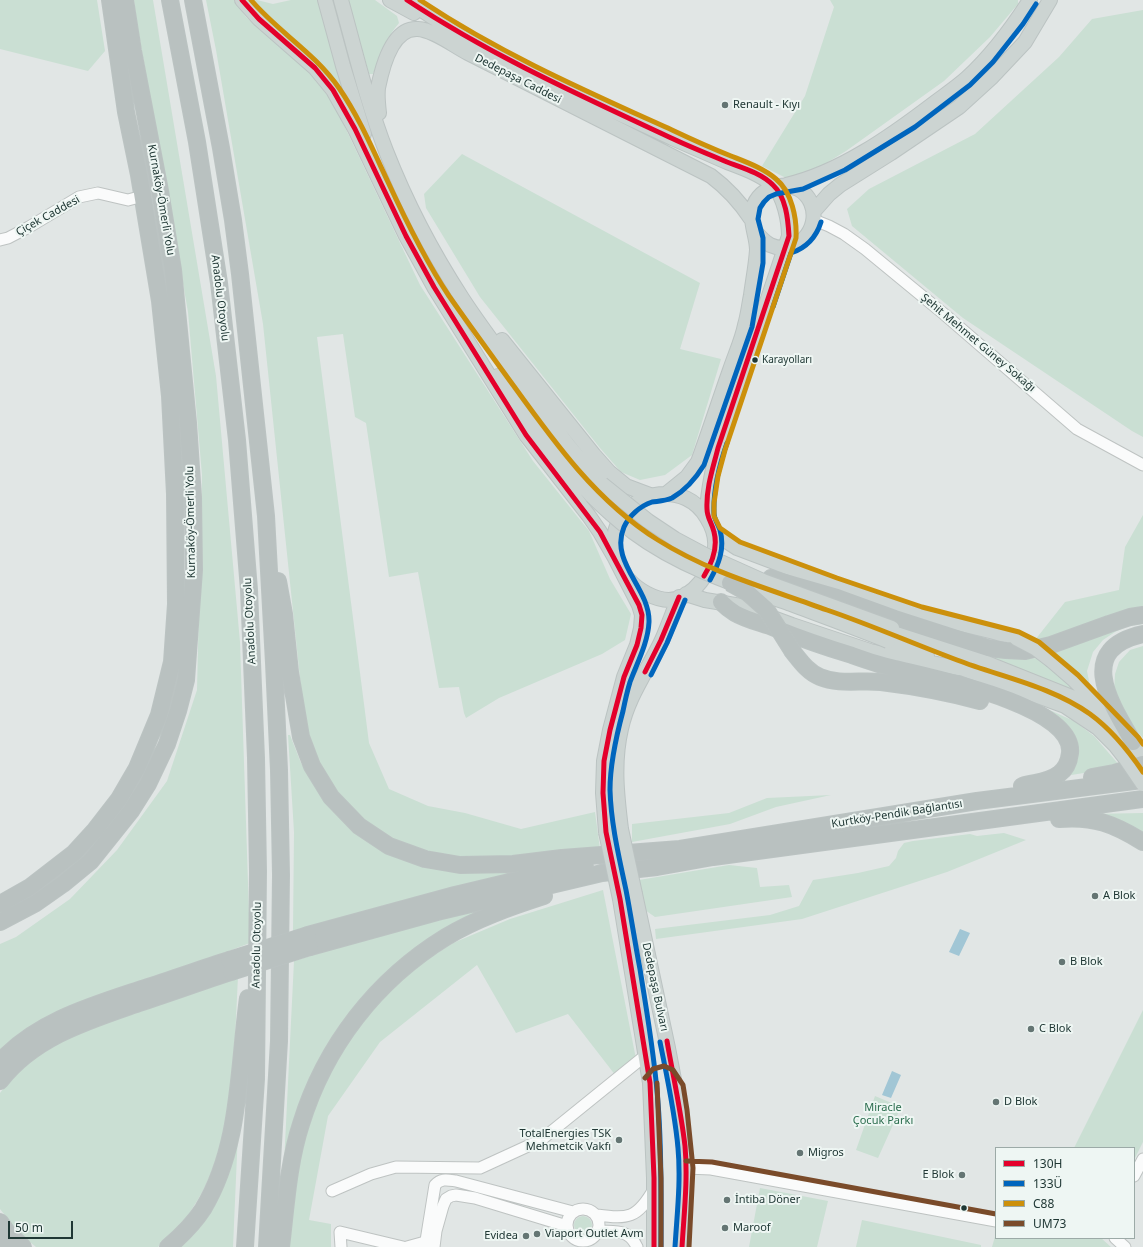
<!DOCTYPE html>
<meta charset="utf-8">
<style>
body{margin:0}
#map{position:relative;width:1143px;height:1247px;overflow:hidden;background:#e1e6e5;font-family:"Noto Sans",sans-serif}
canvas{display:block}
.legend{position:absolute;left:995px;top:1147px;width:140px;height:92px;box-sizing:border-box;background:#eef6f3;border:1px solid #9caaa7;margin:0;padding:5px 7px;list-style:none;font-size:12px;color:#203835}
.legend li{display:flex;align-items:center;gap:8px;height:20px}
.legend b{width:20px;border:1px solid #9caaa7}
.scale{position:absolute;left:8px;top:1221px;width:65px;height:18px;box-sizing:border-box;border:2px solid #203835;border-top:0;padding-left:5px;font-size:12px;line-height:14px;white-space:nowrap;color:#203835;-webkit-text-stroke:3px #eef6f3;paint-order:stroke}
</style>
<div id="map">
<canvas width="1143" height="1247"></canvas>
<ul class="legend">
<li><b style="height:5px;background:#e4002b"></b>130H</li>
<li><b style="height:5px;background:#0065bd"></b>133Ü</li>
<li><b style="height:5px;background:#cc900b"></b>C88</li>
<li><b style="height:5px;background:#7a4b2a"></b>UM73</li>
</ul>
<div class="scale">50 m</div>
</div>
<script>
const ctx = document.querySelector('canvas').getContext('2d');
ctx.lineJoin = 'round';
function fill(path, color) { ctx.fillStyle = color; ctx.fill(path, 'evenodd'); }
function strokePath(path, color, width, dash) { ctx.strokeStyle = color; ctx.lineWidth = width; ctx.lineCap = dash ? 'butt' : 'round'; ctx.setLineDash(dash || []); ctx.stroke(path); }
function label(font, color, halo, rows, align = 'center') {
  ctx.font = font + ' "Noto Sans",sans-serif'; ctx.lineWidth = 4; ctx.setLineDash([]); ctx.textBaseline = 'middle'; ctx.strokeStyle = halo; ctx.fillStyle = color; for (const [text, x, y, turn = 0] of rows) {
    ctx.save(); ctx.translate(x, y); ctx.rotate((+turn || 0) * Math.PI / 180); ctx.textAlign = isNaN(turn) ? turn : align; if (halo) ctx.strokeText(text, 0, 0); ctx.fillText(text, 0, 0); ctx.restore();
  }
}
fill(new Path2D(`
 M0,0H97L105,51L88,71L0,49Z
 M134,0H153L216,376L240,642L250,943L65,1013L0,1056V944L16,937L70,899L117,850L167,781L197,690L202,475L188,312L136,18Z
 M206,0H234L246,17L301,63L333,102L420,285L533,461L589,531L610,579L631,614L625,640L602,654L499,698L466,718L464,713L459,687L439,688L418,572L389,577L366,423L355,417L343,334L317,337L369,743L389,789L428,806L465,813L521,829L595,812L600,849L495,860L441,857L386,839L350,807L333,787L317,759L305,726L263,324L216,50Z
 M249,0H257L273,4L291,0H319L345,94L342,95L326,72L310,53L256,9Z
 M348,0H375L397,16L399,23C386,38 380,56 373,74H369Z
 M830,0H1018V4L990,37L944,81L846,151L815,170L786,178L762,166L805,96L834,7Z
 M1143,10V437L1132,431L963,318L852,226L847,209L869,189L975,134L1059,57L1092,19Z
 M462,154L700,283L680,349L721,359L692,455L665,475L640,480L621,472L600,448L480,297L426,208L424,194Z
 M1143,515V609L1041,643L1035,640L1065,602L1119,590L1125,547Z
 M1143,621V624L1128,626L1115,632L1103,640L1093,652L1087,671L1090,686L1099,699L1050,653Z
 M945,643L994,657L1017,659L1038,658L1078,693Z
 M1143,646V738L1133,727L1114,691L1115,674L1119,662L1130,650Z
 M1025,699L1074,721L1094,736L1121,767L1065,776L1078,759L1077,743L1067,725L1024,701Z
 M288,735H290L301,763L309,777L366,838L507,871L508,873L507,875L293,932L294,832Z
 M831,795L776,807L730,824L632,842V824L729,813L767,798Z
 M1143,813V837L1089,814Z
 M1004,833L1026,840L947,872L802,919L656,939L655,929L770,915L799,906L813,880L858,873L889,866L896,858L898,851L904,843L913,841L970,834L977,836Z
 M729,865L757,868L760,887L789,885L792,897L655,917L645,910L639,880Z
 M603,890L636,1059L616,1076L568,1014L516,1033L477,965L380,1042L328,1116L309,1220L331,1224V1247H287L293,1181L311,1109L338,1053L364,1015L408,972L453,943L510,919Z
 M521,897L364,1000L284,1164L294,961L381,934Z
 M238,977C234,1051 235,1150 190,1212L192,1214L158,1247H36L19,1233L0,1209V1093L14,1075L35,1057L71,1036L187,993Z
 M1143,1010V1142L1134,1160V1148H1074Z
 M875,1096L901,1107L878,1158L856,1150Z
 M238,1132L233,1247H176Z
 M760,1188L828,1201L817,1247H749Z
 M574 1225a9 9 0 1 1 18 0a9 9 0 1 1-18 0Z
 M862,1220L981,1245V1247H856Z
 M996,1233V1238H1101L1111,1247H992Z`), '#cadfd3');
fill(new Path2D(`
 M960,929L970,933L959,956L949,952Z
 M892,1071L901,1075L891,1098L882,1095Z`), '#a1c6d5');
const minor = new Path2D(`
 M814,220L829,226L844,234L865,249L944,314L1077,429L1143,465
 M0,240L8,238L29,227L79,197L98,193L128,200L143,196
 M686,1168L711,1169L996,1221
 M1134,1176L1143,1159
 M332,1191L371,1174L396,1167L480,1168L541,1140L646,1055
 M567 1225a16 16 0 1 1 32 0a16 16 0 1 1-32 0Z
 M597,1215C628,1219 637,1219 654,1189
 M599,1231C616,1232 629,1229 637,1247
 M1115,1238L1125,1247
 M341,1247L340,1232L403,1247
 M407,1247L425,1242
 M425,1247L435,1185C441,1178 448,1180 456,1181L573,1212
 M434,1247L436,1231L443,1206L446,1199L451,1196L456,1195L475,1198L567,1226`);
const major = new Path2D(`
 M242,0L259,19L315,68L333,90L355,129L406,236L434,287L526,435L589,516L600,532L615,558L639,605L642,615L641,628L637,645L624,677L610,730L604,761L603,793L606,832
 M325,0L343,66L364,134
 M341,0C355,50 367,102 386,151C406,202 432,252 462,298C479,324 497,348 515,372C542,411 569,450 602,484
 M390,0L414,13
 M407,0C488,57 582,96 672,138C690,146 709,154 727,162C743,168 760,174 773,185C784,196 789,221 789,236L718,448C712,471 707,493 707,517
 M379,113C378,104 377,96 378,88C382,68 392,27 418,29C434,30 454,46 468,53L711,176C727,188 740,202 751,219
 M786,185C839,173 891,136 933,104C945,95 957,87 967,78C992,55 1012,28 1030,0
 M814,211L829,194L840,185L891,153L959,107L992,77L1025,42L1050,0
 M502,340L594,455L609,472L626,486L650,495
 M498,376L556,456L592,496
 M666,494L687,477L698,462C709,432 719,401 730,370C735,355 742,340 745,325C748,315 749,305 751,295C753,280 756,265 757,250C757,235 748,220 754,205C764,181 800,178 811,203C822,229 796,257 770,245C763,241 759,236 754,230
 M714,533L737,548L835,585L920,614L994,632L1016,638
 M615,556C614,546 613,536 617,526C632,489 686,481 707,518C712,526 716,537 715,547C713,570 694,599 669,600C655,600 638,590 629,580
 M686,594L705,600L741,606L792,625L870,651L958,668
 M892,628L979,660L1074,698L1100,713L1128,737
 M888,641L927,656
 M1052,661L1074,680L1102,708
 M950,664L1065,706L1098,728L1115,745L1126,759
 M1125,734L1133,742L1143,757
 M621,829C617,796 613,763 621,729C628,696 648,670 662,640C668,626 673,612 679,597
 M635,894L668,1048L680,1111L686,1168L682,1247
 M620,899L650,1083L654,1178V1247`);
const highway = new Path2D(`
 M170,0L197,142L219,283L237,440L249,590L256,758L258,871L256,1079L245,1247
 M193,0L221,148L233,220L240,274L266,516L274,663L279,770L281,875L279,1041L267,1247
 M771,578L837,597L895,618L988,648L1006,650L1025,651L1051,645L1109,624L1130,617L1143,615
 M278,581L284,614L290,672L301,737L312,766L331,797L359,826L389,846L425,859L460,865L513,864L562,858L680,849L977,801L1143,780
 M721,602C725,606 730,610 735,613C747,620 762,623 775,628C800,638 826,647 852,655C866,660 880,665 895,668C931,677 1075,705 1070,753C1069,762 1066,769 1059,774C1048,783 1035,782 1022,786
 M793,652C801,662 808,672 820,677C839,685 860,680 881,682C914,686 947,692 980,701
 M1133,742C1110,703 1075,649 1143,634
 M1092,777L1114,773L1143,764
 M1059,819C1094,816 1114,824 1143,842
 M0,904L30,887L74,853L95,830L119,799L137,768L159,715L172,662L176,604L175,494L170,396L160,301L139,175L126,112L110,0
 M0,922L36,903L63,884L91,861L131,811L148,784L167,744L178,711L186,680L194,570L193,497L188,423L173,270L160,191L133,51L125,0
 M308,935L455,895L585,864
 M310,947L437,912L602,873L657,867L713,857L1143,799
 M0,1062C37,1021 94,1005 145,988C173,979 201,969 229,960
 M0,1081C34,1037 87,1021 139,1003C170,993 200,982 231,972
 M0,1222L7,1232L23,1247
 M0,1242L4,1247
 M168,1247C181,1236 194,1223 203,1209C241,1146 238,1069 248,998
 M281,1247C286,1206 288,1164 301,1124C325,1046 376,980 446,937C476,919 510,907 544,896`);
strokePath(minor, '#bec3c2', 13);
strokePath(major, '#bbc3c2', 16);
strokePath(highway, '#bbc3c2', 18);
strokePath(minor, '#fafbfb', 11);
strokePath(major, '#ccd4d2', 14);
strokePath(highway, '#b9c1c0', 16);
const majorBridge = new Path2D(`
 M602,484L648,521L675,539L705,555L763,581L892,628
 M592,496C605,509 619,521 633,532C680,567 736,585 791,604C823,616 856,628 888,641
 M1016,638L1035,648L1052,661
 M1126,759L1143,784
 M621,829L635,894
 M606,832L620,899`);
const highwayBridge = new Path2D(`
 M730,583L748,593L766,609L793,652
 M229,960L308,935
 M231,972L310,947`);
strokePath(majorBridge, '#bbc3c2', 16, []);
strokePath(highwayBridge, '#bbc3c2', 18, []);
strokePath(majorBridge, '#ccd4d2', 14);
strokePath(highwayBridge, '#b9c1c0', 16);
strokePath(new Path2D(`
 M242,0L259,19L315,68L333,90L355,129L406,236L434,287L526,435L600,532L639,605L642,615L641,628L637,645L624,677L610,730L604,761L603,793L606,832L620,899L650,1083L654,1178V1247
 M407,0C490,55 579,95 669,137C688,146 708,154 727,162C743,168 761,173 773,185C786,197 788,219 789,236L718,448C713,468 706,488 707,509C707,518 712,523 714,532C718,547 712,563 704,576
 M645,672L661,640L679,597
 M667,1041C673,1076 681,1111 685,1146C688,1179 684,1214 682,1247`), '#e4002b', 5);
strokePath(new Path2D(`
 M773,307L791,253C806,248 816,238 821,222
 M710,580C719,564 725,548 720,530C718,524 714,519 714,513C713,489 719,466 727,443
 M651,675L667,643L685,600
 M660,1042C667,1077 675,1113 678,1148C681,1181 677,1214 675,1247
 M661,1247C661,1199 662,1151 658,1103C655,1058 647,1014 640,969C635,943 631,916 626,890C619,857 611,824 610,790C610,763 616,737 623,711C625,701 627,692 630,682C637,663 648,643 649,622C650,588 609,562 624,527C629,516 640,506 652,502C659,501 665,501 672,498C686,490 696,478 704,465L752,327L763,263V238L758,219L760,208L764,202L769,197L776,194L803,189L845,170L915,127L970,85L993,62L1023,24L1036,4`), '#0065bd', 5);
strokePath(new Path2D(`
 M251,0C278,32 315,53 339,88C359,117 373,150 388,182C406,221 425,260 449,296C470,326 492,356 513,385C554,442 597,502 658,540C710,573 770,589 827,610C871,625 914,644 957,660C1001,677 1051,686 1090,714C1112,730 1128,750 1143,772
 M420,0C499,53 586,91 672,130C691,139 711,148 731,156C746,162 763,168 776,179C792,192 797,219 796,238L725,450L718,476L714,503V516L720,528L740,542L837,578L922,607L1019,632L1039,642L1078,675L1138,737L1143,744`), '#cc900b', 5);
strokePath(new Path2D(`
 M645,1078L653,1069L664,1066L673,1070L683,1085L687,1110L693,1168L689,1247
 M657,1083L661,1178V1247
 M686,1161L712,1162L996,1214`), '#7a4b2a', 5);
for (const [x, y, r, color] of [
 [725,105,4,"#647573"],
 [755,360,3.5,"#203835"],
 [1095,896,4,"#647573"],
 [1062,962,4,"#647573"],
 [1031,1029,4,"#647573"],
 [996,1102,4,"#647573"],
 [619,1140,4,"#647573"],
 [800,1153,4,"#647573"],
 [962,1175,4,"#647573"],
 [727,1200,4,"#647573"],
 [964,1208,3.5,"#203835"],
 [725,1228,4,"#647573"],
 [537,1234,4,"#647573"],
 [526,1236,4,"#647573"]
]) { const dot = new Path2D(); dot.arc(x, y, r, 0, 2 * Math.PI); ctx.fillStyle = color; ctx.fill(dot); strokePath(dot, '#eef6f3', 1.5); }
label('10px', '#203835', '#eef6f3', [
 ["Karayolları",762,360]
], 'left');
label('11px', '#203835', '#eef6f3', [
 ["Dedepaşa Caddesi",518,79,27],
 ["Kurnaköy-Ömerli Yolu",161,200,80],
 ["Çiçek Caddesi",48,216,-29],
 ["Anadolu Otoyolu",220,298,83],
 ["Şehit Mehmet Güney Sokağı",978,343,40],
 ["Kurnaköy-Ömerli Yolu",191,522,-91],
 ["Anadolu Otoyolu",250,621,-93],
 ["Kurtköy-Pendik Bağlantısı",897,814,-9],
 ["Anadolu Otoyolu",257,945,-89],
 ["Dedepaşa Bulvarı",655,987,78]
]);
label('11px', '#203835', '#eef6f3', [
 ["Renault - Kıyı",733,105],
 ["A Blok",1103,896],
 ["B Blok",1070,962],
 ["C Blok",1039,1029],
 ["D Blok",1004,1102],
 ["TotalEnergies TSK",611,1134,"right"],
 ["Mehmetcik Vakfı",611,1147,"right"],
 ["Migros",808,1153],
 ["E Blok",954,1175,"right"],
 ["İntiba Döner",735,1200],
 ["Maroof",733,1228],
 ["Viaport Outlet Avm",545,1234],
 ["Evidea",518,1236,"right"]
], 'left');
label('11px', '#2b6d4e', '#eef6f3', [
 ["Miracle",883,1108],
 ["Çocuk Parkı",883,1121]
]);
</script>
